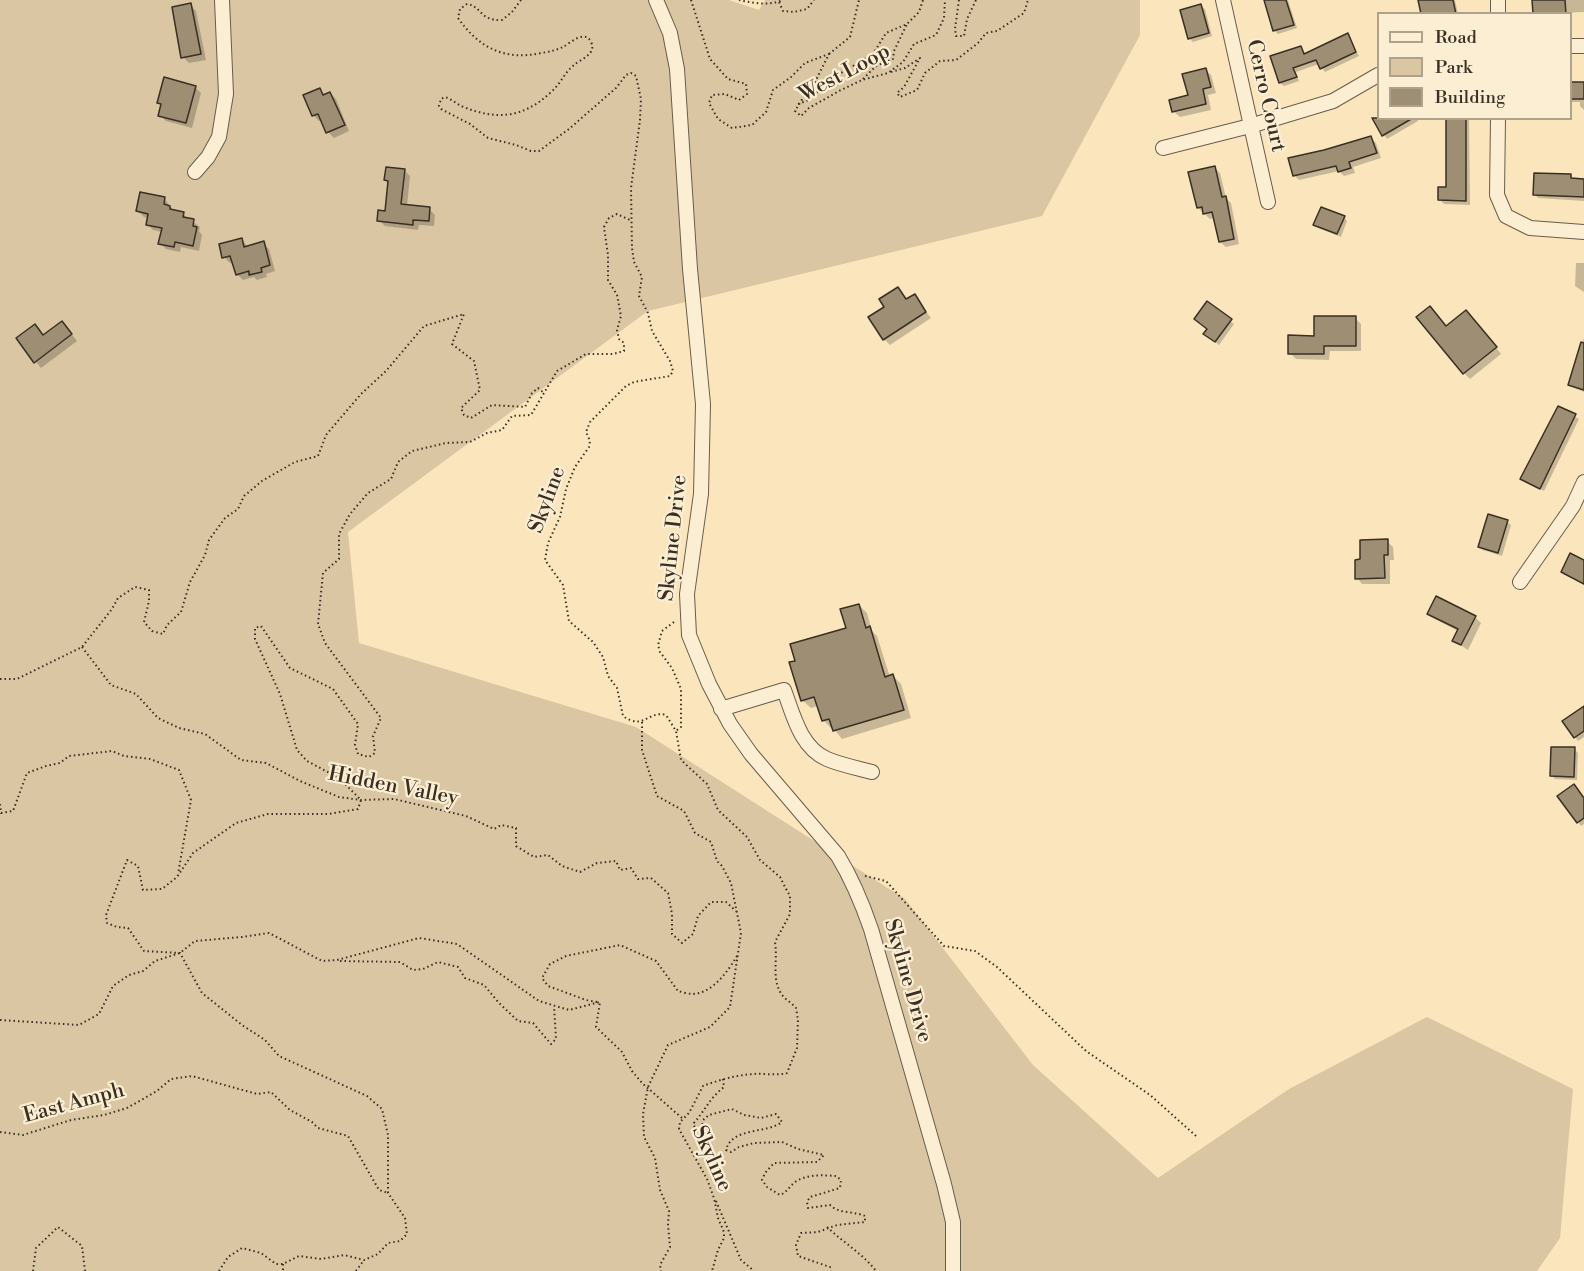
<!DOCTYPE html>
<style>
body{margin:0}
#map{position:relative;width:1584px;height:1271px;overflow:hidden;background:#fbe5bc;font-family:"Libre Bodoni",serif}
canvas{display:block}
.legend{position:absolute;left:1377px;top:12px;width:195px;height:108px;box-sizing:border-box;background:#fceed3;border:2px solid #aea28d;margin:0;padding:8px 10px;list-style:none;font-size:18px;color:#3a2f25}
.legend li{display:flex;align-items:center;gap:12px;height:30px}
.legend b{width:30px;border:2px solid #aea28d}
</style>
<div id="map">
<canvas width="1584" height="1271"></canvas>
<ul class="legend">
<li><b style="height:8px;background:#fceed3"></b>Road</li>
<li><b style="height:16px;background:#dac6a2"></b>Park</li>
<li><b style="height:16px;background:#9e8e74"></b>Building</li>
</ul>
</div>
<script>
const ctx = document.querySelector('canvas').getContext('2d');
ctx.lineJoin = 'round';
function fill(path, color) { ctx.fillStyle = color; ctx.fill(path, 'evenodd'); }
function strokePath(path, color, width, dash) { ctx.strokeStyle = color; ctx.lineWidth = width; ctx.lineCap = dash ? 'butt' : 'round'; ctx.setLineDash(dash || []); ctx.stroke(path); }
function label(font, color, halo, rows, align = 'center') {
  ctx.font = font + ' "Libre Bodoni",serif'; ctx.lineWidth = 4.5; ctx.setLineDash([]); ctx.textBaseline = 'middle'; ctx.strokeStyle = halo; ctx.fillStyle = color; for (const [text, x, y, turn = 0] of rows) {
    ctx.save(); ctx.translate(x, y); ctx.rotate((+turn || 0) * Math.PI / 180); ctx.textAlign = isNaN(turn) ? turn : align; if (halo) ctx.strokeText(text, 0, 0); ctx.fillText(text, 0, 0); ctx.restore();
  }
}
fill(new Path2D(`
 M0,0H729L759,10L765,0H1140V35L1042,216L648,311L348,532L359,643L636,727L905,899L1033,1065L1158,1178L1289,1089L1427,1017L1573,1089L1560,1238L1537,1271H0Z`), '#dac6a2');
fill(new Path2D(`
 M1267,0H1288L1297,28L1278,34L1274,30Z
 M1419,0H1455L1458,14H1422Z
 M1534,0H1584V12L1534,14Z
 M190,5L196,11L206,60L189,63L183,57Z
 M1201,6L1205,9L1212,36L1193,42L1189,38Z
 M1347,35L1359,56L1325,72L1319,64L1296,72L1299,81L1284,86L1280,83L1301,48L1306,54Z
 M1205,69L1211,75L1216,93L1208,95L1211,110L1180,117L1174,112L1189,96Z
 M1570,83H1584V110L1580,106V102H1570Z
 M195,87L201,93L192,128L166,121L160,115L162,106L159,103Z
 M320,90L325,95L330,93L336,99L349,131L334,138L328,132L323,120L319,121L313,115Z
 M1378,117L1417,118L1418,121L1387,139L1374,119Z
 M1448,118H1469L1470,205L1444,204L1440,200L1448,189Z
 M1371,138L1376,143L1381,158L1353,167L1355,173L1344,176L1339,171L1299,180L1294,175Z
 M1214,167L1220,173L1226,198L1231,203L1239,244L1226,247L1220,242L1215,218L1210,219L1198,208Z
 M404,170L410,176L407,206L429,209L435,215L434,226L419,225L418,230L385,226L379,220L386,212L389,183L386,180Z
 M1571,176L1575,180H1584V201L1538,198L1534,194Z
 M165,199L174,212L183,214L200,227L199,231L202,235L199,251L181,247L180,252L166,249L160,243L162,232L153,230L147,224L149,218L144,217L138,211Z
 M1344,217L1347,221L1341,237L1319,228L1315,225Z
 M242,240L248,247L263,243L269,249L275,271L266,274L267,277L257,280L254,277L243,280L237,274L234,262L230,263L224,257Z
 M1576,263H1584V292L1575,286Z
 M898,289L907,300L914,296L931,318L890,345L884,339L886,307Z
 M1208,303L1234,324L1219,345L1209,337Z
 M1436,313L1447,327L1472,317L1501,354L1470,379L1464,373Z
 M1355,318L1361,324V351H1330L1329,360L1296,359L1290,353L1316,337Z
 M67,328L77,341L41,368L18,339L44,336Z
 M1584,338V392L1574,388L1570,385Z
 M1559,408L1579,419L1544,491L1522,479Z
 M1507,522L1511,525L1502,556L1483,550L1479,546Z
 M1387,541L1393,547L1394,560H1390V584H1362L1357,578L1362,561Z
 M1584,561V585L1562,572Z
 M859,605L867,613L872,631L877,636L890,677L893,676L901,684L911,718L842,739L833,728H831L823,720L818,706L811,708L802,700L797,662L848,629Z
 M1429,613L1475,617L1481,623L1468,650L1454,641L1458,631L1435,619Z
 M1584,707V737L1578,741L1575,737Z
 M1574,749L1578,753L1577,780L1555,779L1551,775Z
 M1559,796L1584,799V824L1581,826L1578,822Z`), '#0003');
const building = new Path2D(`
 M1264,0H1286L1294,25L1273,31Z
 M1418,0H1453L1456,14H1421Z
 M1532,0H1565L1566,14H1533Z
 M191,3L201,54L181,58L172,7Z
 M1201,4L1209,33L1188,39L1180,10Z
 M1348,33L1356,52L1320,69L1316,60L1293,68L1297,77L1279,83L1270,56L1301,46L1304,54Z
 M1206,68L1211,87L1203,89L1206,104L1172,112L1169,100L1188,95L1182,74Z
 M164,77L196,86L186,123L158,116L161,104L157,103Z
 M1570,82H1584V99H1570Z
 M320,88L323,95L330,92L345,125L326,133L318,114L312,116L303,95Z
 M1372,118H1413L1382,136Z
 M1446,118H1466V201L1438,200V187H1446Z
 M1371,136L1377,153L1349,162L1351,168L1338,172L1336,166L1293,176L1288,158L1324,150Z
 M1215,166L1222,197L1226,196L1234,239L1219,242L1212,212L1203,214L1202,207L1197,208L1188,172Z
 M386,167L405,169L401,204L430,207L429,221L413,220V225L377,221L378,210L385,211L388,181L384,180Z
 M1534,173L1571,174V178L1584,179V197L1533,195Z
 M140,192L165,197L164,204L170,206V209L184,212L183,217L194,219L193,226L197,227L193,246L175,242L174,247L158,244L162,228L146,225L148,214L136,211Z
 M1321,207L1345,216L1337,234L1313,225Z
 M242,238L244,247L264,241L270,265L261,268L262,272L249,275V271L236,275L230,256L222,258L219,244Z
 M898,287L906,299L915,294L926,312L883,340L868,317L884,307L879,299Z
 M1207,301L1232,319L1215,342L1203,334L1207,329L1194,319Z
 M1430,306L1446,326L1466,310L1497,347L1463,374L1416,317Z
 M1314,316H1356V346H1324V354H1288V335L1314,336Z
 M62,321L72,334L34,363L16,338L35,324L43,335Z
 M1581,342L1584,343V390L1568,385Z
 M1558,406L1576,414L1540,489L1520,479Z
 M1488,514L1508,520L1498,553L1478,547Z
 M1388,539V555H1384L1385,578L1355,579V560L1360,559V540Z
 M1570,553L1584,560V584L1561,572Z
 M1436,596L1476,616L1461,645L1452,641L1458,629L1427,614Z
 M859,604L866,628L870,626L885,677L893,674L904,710L833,731L829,719L822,721L814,697L801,701L789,662L795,661L790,644L846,628L840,609Z
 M1584,706V731L1574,738L1562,721Z
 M1551,747H1575L1574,777L1550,776Z
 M1574,784L1584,798V818L1577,823L1557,796Z`);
fill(building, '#9e8e74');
strokePath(building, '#3a2f25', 1.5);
const minor = new Path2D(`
 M656,0L670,33L677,69L690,269L703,404L701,494L687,594L689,635L709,684L730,724L751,754L838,856C852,879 862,903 871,929L944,1184L953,1222V1271
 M1223,0L1268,202
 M1498,0V14
 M1570,46H1584
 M1498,118L1497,195L1506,216L1530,228L1584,232
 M1163,148L1250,126L1333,101L1378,75
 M195,172L208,157L219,137L226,94L222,0
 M1520,582L1573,506L1584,482
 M721,709L784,690C793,714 800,747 827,759C841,765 857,768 872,772`);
strokePath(minor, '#6a5c4b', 16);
strokePath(new Path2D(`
 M521,0L512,12L502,20C479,21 482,6 467,4L460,9L458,18C479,48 505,61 541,53C549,52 556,50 563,47C570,43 585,29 591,42C597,54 581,59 574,65C564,73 560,85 550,93C522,119 495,120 461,106C456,103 451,99 445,97L441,99L439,106L441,109L470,124L488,138L516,145L531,151H539L569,129L616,88L626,75L631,73L636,76L641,99L640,120L631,188L632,248L634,262L642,277L639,296L648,313L652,331L670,361L673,371L670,376L634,382L626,386L590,422L586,432L590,441L589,447L575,467L566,489L560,517L548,543L545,560L563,585L569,621L593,642L603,657L608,676L617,688L623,716C644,731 648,710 666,715L676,731L681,760L707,784L718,810L747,837L760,860L780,877L785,887L790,896V914L775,942C778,961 771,979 782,995C786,1000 792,1003 796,1008L798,1020L797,1048L787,1073C777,1076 764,1073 754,1074C736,1075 719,1080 703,1086L689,1113L680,1122L679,1129L707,1179L714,1198L718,1218L724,1232V1238L718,1250L712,1271
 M691,0L710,59L728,79L746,84L747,94L739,100L725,94L712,95L709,103L718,119L732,128L752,125L766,112L773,90L791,77L805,63L829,54L814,84L806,93L795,111L801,116L809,108L839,91L862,80L888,73L903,62L914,44L936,35L944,18L945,0
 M739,0C753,3 769,6 783,0
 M959,0L955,29L956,36H964L967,19L976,0
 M779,2L783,11L794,12L807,9L814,0
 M829,54L850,37L859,0
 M891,72L905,68L920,58L904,87L897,93L900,97L917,90L925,73L940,61L956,60L978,43L986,33L997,31L1024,13L1028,0
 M863,79L876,66L893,59L894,51L907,24
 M798,104L809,100L831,79L873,54L886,33L907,24L919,12L923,0
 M674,622L662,631L658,645L660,652L672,668L681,689V727L676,731
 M82,647L111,685L136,694L158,718L179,728L205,734L241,760L266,763L300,781L339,797L361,800L394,799L466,816L494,829L501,825L516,828V846L534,857L548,855L562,866L580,872L597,863L616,861L620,870L631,868L638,879L651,878L668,893L672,914V934L682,943L693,934L698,916L711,902H726L736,911
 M0,679H17L82,647L112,609L118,598L135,587L149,590V601L144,622L152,631L163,634L167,625L181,612L190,582L205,555L209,540L225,518L238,509L244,496L262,481L295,462L318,456L326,435L361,394L386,371L424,326L464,314L452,344L474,361L480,390L461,408L464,415L471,418L492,405L525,407L532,393L538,388L544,393
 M642,722V750L657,796L684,811L695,833L711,842L717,861L722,866L731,883L741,933L730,1007L710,1027L668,1045L648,1087L643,1114L644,1137L655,1158L660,1190L669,1211L668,1225L670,1247L660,1265L661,1271
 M0,804L1,813L13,811L27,773L46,766L60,763L69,756L112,751L124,756L150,759L179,770L191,800L178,874
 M865,876L886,881L944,946L975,951L997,967L1086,1051L1150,1095L1196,1136
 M340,961L400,962L413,970L423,969L438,962L458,967L465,978L484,985L499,1003L518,1021L533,1023L551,1044L556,1039L554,1006
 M597,1002L586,1000L548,986L542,978L550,964L566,956L620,945L656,961L678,991C682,992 688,994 693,994C713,993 728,971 737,956
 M0,1020L79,1025L99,1014L113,986L129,975L143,971L155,961L180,953L195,941L242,937L269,933L322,961L337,960L419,938L457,944L539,1001L569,1010L600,1002L596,1027L622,1052L632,1071L642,1083L683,1119
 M723,1079L724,1087C708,1100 705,1111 693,1124L696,1129H701L704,1119L709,1115L732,1109L744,1115L761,1118L776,1114L782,1122C766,1134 732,1127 726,1150L731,1152L739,1147L754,1143L782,1142L798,1149L824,1155L817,1162L774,1163L765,1173L762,1180L767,1187L780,1195C787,1192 789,1187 795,1182C807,1174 823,1175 836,1176L841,1180L840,1188L810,1197L807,1202L808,1208L830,1205C839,1214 854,1211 865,1216V1222L837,1225L818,1232L801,1233L796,1245L798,1256L830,1267L831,1271
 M0,1132L23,1135L71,1120L104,1115L127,1108L157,1091L171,1079L192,1076L257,1094L271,1092L290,1110L312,1122L318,1128L348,1136L379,1190L388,1193
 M716,1201L741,1260L754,1271
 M827,1227C844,1243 863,1254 876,1271
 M283,1264V1271
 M33,1271L36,1248L58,1227L82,1246L85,1271
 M219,1271L228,1257L242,1248L261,1253L276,1264H283L299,1256L321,1259L344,1255L364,1260L378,1254L388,1243L400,1241L407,1234L405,1218L388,1193V1135L382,1109L367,1096L279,1056L265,1040L242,1025L202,993L180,953L144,951L128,928L117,927L107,923L106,915L127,860L138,866L143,890L162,889L177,877L193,853L236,823L268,814H328L358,809L361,800L339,778L307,761L297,750L280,694L255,639V628L261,626L290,668L333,689L358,724L355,745L358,754L369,757L375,753L373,736L381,718L325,643L318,624L323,573L339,559V534L350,514L368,493L391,479L398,462L412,451L446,443L470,442L487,433L502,430L512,416L531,415L557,371L586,354H613L624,351V343L619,339L617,330L621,316L617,295L608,280V255L604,227L609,218L617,214L630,220
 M356,1271L364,1260`), '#3a2f25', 2, [1.5, 3]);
strokePath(minor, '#fceed3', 14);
label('21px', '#3a2f25', '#fceed3', [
 ["West Loop",845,74,-28],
 ["Cerro Court",1265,96,77],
 ["Skyline",548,500,-70],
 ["Skyline Drive",674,538,-84],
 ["Hidden Valley",393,787,11],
 ["Skyline Drive",907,981,74],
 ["East Amph",74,1104,-15],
 ["Skyline",711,1159,66]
]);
</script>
